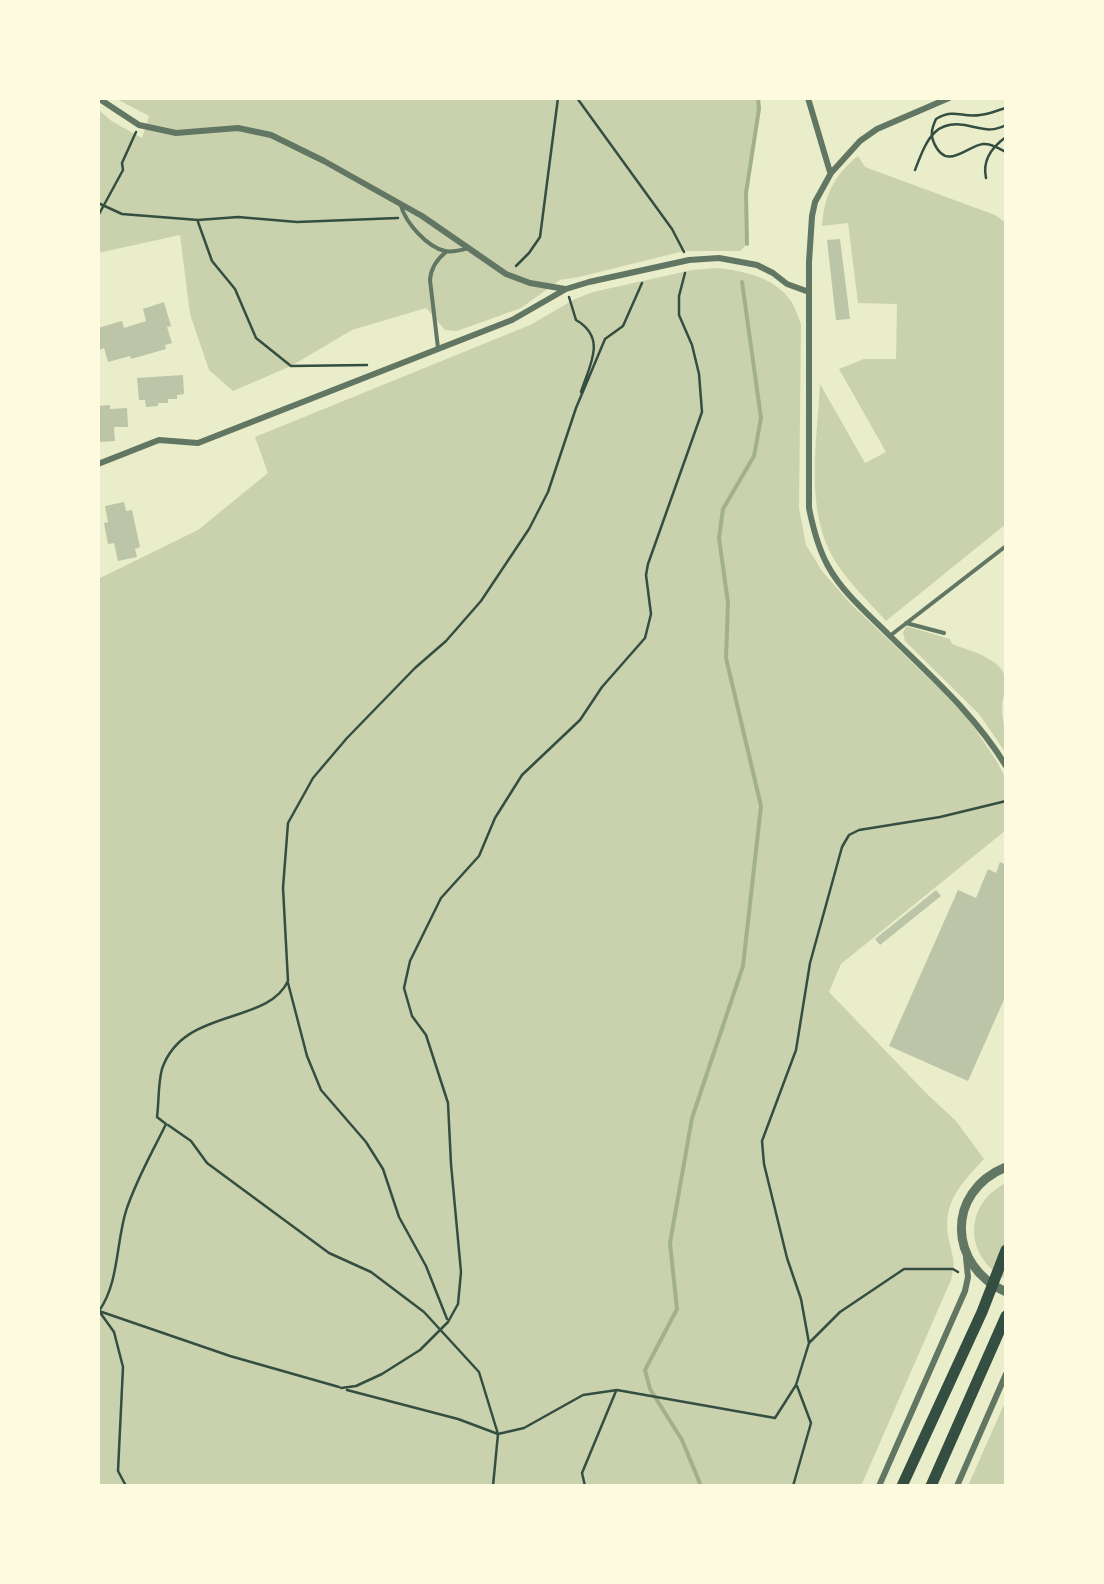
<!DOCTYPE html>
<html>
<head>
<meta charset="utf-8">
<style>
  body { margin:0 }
  #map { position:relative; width:1104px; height:1584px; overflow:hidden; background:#e9edc9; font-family:"Fira Sans Condensed",sans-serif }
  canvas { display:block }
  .frame { position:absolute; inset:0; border:100px solid #fefae0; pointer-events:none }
</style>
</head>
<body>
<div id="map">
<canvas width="1104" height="1584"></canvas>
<div class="frame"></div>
</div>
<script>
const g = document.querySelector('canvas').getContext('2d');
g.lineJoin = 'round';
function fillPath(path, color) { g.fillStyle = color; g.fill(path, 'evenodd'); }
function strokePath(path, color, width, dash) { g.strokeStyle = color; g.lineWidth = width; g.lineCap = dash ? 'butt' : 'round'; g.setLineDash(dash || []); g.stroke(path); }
fillPath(new Path2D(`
  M115,98H758L759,109L746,193L747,244L740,251H684L579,277L560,280L521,308L457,331L445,330L426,308L352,330L291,366L233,391L209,370L190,314L180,235L98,253V109L110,120L142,138L149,116Z
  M858,156L865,167L995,215L1006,223V524L886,621C869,602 849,583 835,561C804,510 817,442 820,384L865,463L886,452L839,369L864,359H896L897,304L858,303L848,223L822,226C824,196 834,175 858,156Z
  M717,268C744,271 774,277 791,301C795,307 798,317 801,324L799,508L806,545L822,571L851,604L943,692L971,723L996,760L1006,779V830L841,964L829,992L927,1094L956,1121L984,1159C961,1184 941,1203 949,1240C953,1259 956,1260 951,1280L861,1486H98V579L198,530L268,473L255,437L530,325L575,299L593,292L692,270Z
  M906,626L950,639L952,644C970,651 1006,659 1006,683C1007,691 1002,698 1002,706C1002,722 1007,736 1006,753L979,714L905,641L903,633Z
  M1006,1183V1279C964,1257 963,1204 1006,1183Z
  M1006,1400V1486H968Z`), '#cad2ad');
strokePath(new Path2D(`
  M747,244L746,193L759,109L758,98
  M701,1486L682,1440L650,1389L645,1370L677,1309L670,1243L692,1118L743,966L761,806L726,658L728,603L719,538L723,509L754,456L761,418L742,282`), '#a3b18a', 4);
fillPath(new Path2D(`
  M840,239L850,319L836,320L827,240Z
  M164,302L171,326L167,327L172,343L165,345L166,349L131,359L130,356L108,362L104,348L99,350L98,328L122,321L124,328L146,321L143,309Z
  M183,375L184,394L177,395V399H168V403H158V406L146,407L145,400H139L137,378Z
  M110,405V409L127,408L128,427H114L115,441L98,442V406Z
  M124,502L126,511L132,510L140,547L135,549L137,557L118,561L114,543L108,544L104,523L108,522L105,506Z
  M1000,862L1006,865V995L968,1081L889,1046L958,890L976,898L988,869L996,873Z
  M936,890L941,896L880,945L875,939Z`), '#bcc5a7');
strokePath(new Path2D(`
  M577,98L672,229L684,252
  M1006,108C998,110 989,114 980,115C961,118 955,108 936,119C932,128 930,134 934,143C947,172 966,146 983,144C992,143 999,149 1006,152
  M915,170C927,139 935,116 974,127C987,130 994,131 1006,125
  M986,178C982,160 992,147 1006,137
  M98,203L122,214L198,220L238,217L297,222L398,218
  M98,216L123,170L122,163L136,132
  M198,222L212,261L235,289L256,338L291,366L367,365
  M516,266L529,253L540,237L558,98
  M569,297L576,320C607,338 590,364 581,392
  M288,983L307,1056L321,1090L366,1142L383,1169L399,1217L426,1266L447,1319
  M168,1125L191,1141L207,1163L329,1253L371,1272L424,1312L479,1372L498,1434L493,1486
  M99,1311L230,1356L339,1387
  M809,1343L801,1299L787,1258L764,1164L762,1141L796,1050L810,963L842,847L849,835L859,830L940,817L1006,801
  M341,1388L356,1386L382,1374L420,1350L448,1322L458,1304L461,1272L451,1164L448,1103L426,1035L412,1016L404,988L410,961L441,898L479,856L495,818L522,775L580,720L602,687L645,638L651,614L646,575L648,564L702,412L699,374L692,345L679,315V296L685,273
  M347,1390L458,1419L498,1434L524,1428L583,1395L617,1390L775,1418L796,1385L809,1343L840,1312L904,1269H953L958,1272
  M126,1486L118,1471L123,1367L114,1332L99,1311C119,1283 116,1243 126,1211C136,1180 152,1153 166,1124L157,1117C159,1102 158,1083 162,1069C183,1007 267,1026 288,981L283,888L288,823L313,778L347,738L415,668L446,641L481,601L529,529L548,492L576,408L605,339L623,326L642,283
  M585,1486L582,1473L616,1391
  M793,1486L811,1423L797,1386`), '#344e41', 2.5);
strokePath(new Path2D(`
  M401,206C406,223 427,247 445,251C452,253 462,250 469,248
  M438,348L430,280C431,268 437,259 446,252
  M906,623L944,633
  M891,635L1006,546`), '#617663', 4);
strokePath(new Path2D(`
  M98,98L139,125L176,133L238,128L271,135L324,161L422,216L506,274L530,283L565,289
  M808,98L830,172
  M949,98L877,129L860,141L831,173L815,202L812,216L809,262V508C813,528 818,548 828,566C842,592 868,614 889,635C931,676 975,715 1006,766
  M98,464L159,440L198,443L512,320L566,289L589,282L689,260L719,258L757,265L773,273L787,284L809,292
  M879,1486L965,1291L968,1277L966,1258
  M957,1486L1006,1374`), '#617663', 6);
strokePath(new Path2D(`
  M1006,1167C945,1192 948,1266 1006,1292`), '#617663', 9);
strokePath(new Path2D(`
  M902,1486L982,1312L1006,1250
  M931,1486L1006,1316`), '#344e41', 11);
</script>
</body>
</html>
